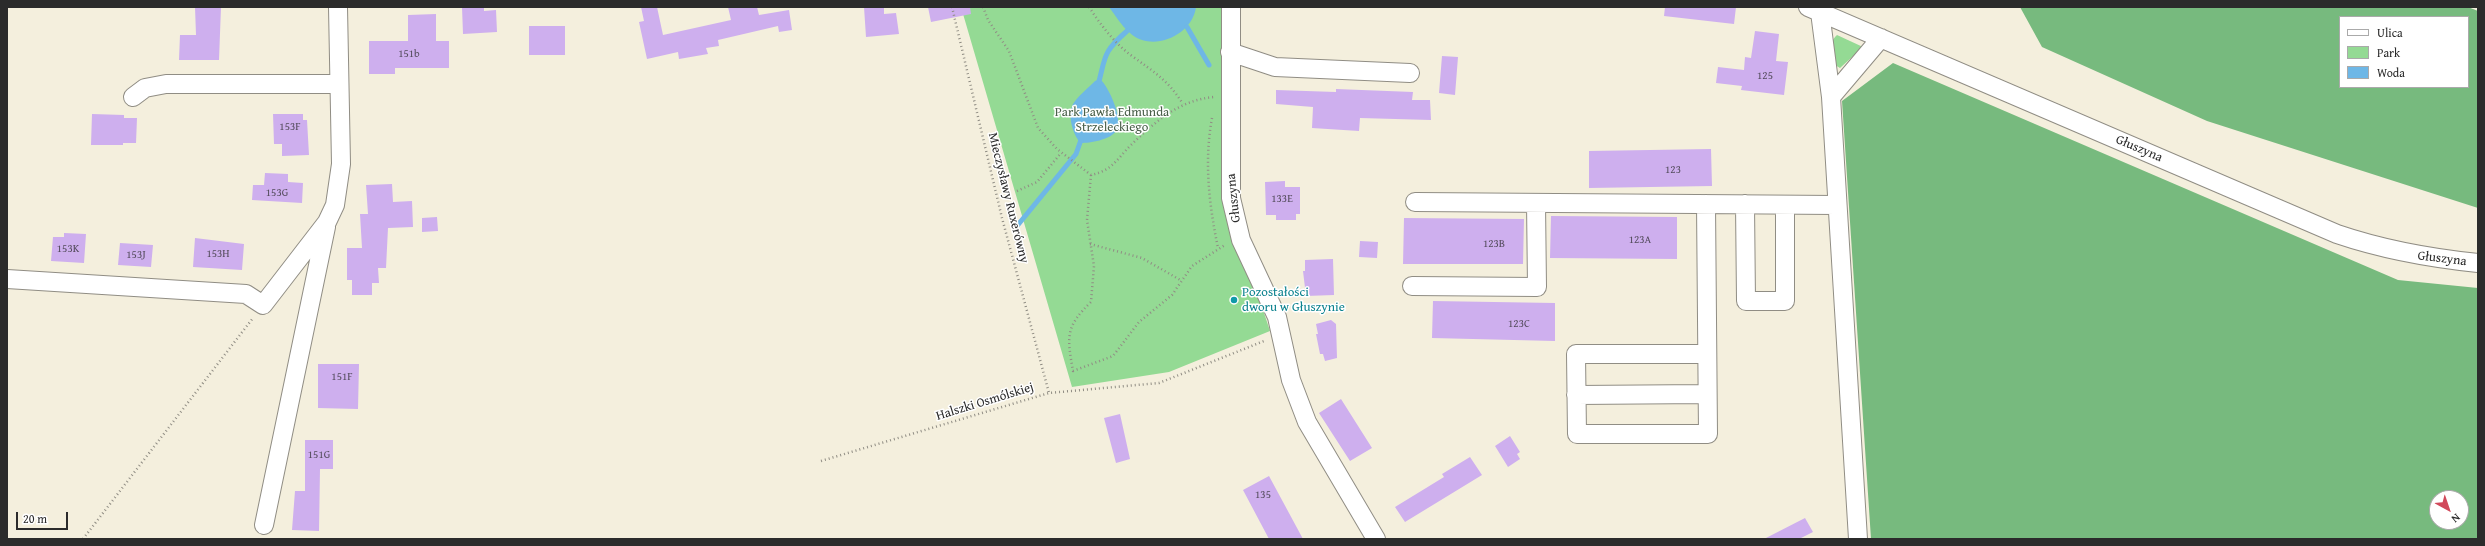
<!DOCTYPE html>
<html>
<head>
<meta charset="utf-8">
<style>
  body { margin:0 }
  #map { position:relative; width:2485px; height:546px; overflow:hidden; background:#f4efdd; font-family:"Gentium Book Plus",serif }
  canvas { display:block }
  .frame { position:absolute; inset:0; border:8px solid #2b2b2b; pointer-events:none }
  .legend { position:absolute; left:2339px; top:16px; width:130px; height:72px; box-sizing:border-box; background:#fff; border:1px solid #aaa; margin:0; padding:5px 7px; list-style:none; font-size:12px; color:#2b2b2b }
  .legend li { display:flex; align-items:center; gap:8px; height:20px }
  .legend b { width:20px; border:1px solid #aaa }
  .north { position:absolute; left:2429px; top:490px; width:40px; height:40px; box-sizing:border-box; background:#fff; border:1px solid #aaa; border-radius:50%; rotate:140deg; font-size:11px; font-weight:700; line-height:16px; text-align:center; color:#2b2b2b }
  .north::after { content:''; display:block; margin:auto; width:14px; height:18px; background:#d1495b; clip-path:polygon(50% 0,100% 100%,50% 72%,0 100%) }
  .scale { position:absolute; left:16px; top:512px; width:52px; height:18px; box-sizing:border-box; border:2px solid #2b2b2b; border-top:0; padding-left:5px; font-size:12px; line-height:14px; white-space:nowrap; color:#2b2b2b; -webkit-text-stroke:3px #fff; paint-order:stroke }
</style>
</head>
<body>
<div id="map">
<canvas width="2485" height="546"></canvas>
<div class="frame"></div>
<ul class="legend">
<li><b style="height:5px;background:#fff"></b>Ulica</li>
<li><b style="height:11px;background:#94da94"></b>Park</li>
<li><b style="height:11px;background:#6eb7e6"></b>Woda</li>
</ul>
<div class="north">N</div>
<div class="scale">20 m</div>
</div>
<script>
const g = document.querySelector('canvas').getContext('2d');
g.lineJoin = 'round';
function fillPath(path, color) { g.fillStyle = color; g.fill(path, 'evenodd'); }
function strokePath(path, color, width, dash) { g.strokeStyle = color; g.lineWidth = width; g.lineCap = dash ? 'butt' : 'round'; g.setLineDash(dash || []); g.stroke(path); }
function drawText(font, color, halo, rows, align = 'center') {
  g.font = font + ' "Gentium Book Plus",serif'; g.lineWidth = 3; g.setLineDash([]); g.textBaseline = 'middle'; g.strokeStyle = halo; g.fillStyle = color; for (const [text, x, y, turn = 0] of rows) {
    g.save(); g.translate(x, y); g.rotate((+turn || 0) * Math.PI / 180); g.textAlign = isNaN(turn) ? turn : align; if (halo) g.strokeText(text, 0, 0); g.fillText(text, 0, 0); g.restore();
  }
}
fillPath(new Path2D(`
  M961,7H1225L1226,198L1270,331L1169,372L1072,387Z
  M1837,35L1863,47L1840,68L1835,65C1833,55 1828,42 1837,35Z`), '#94da94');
fillPath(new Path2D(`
  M2020,7H2468L2478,11V208L2207,121L2042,47ZM2340,17H2468V87H2340Z
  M1893,63L2398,280L2478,288V539H1871L1842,101ZM2437,498H2461V522H2437Z`), '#77ba7e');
fillPath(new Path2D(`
  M1109,7H1196C1193,31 1164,47 1142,40C1127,35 1118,19 1109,7Z
  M1100,79C1109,87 1124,120 1116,131C1110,140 1090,143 1081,143C1073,136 1067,115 1073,104C1078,96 1088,88 1095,81Z`), '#6eb7e6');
strokePath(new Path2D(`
  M1187,27L1209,65
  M1098,85C1106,56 1102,53 1127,31
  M1017,226L1076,154L1082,137`), '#6eb7e6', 5);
fillPath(new Path2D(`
  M195,7H221L219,60H179L180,35H196Z
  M462,7H484V11L496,10L497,32L463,34Z
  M641,7H657L663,35L731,20L728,7H757L759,15L789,10L792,30L779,32L778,26L718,40L719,46L706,48L708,54L679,59L678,52L647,59L639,22L644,21Z
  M864,7H884V14L896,13L899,34L866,37Z
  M928,7H970L971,14L931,22Z
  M1665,7H1736L1734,24L1664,16Z
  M436,14V41H449V68H395V74H369V41H408V15Z
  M529,26H565V55H529Z
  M1755,31L1779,34L1776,61L1788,62L1784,95L1741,90L1742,86L1716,83L1718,67L1744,70L1745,57L1751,58Z
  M1442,56L1458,57L1455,95L1439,93Z
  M1336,89L1413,92L1412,100H1430L1431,120L1360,118L1359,131L1312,128L1313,107L1276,104V90L1336,92Z
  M92,114L124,115V118H137L136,143H123V145H91Z
  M273,114H303V120H307L309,155L282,156V144H274Z
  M1711,149L1712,186L1589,188V151Z
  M265,173L288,174V182L303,183L302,203L252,200L253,185H264Z
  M1285,181V187H1300V214H1296V220H1276V215H1266L1265,182Z
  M392,184L393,202L412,201L413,227L388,228L386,268H378L379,283H372V295H352V280H347V248H362L360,214H368L366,185Z
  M1551,216L1677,217V259L1550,258Z
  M437,217L438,231L422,232V218Z
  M1404,218L1524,219L1523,264H1403Z
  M64,233L86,234L84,263L51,261L53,237H64Z
  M195,238L244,244L242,270L193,267Z
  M1360,241L1378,242L1377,258L1359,257Z
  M120,243L153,245L151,267L118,265Z
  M1333,259L1334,295L1306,296L1303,271H1305V260Z
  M1433,301L1555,303V341L1432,338Z
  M1331,320L1336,324L1337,358L1325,361L1323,354H1320L1316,334H1318L1316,324Z
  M318,364H359L358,409L318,408Z
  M1341,399L1372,448L1350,461L1319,413Z
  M1120,414L1130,459L1116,463L1104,418Z
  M1510,436L1520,452L1517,454L1520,459L1508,467L1495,446Z
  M305,440H333V469H320L319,531L292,530L295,491H305Z
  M1470,457L1482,475L1405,522L1395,507L1444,477L1442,474Z
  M1269,476L1303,539H1269L1243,490Z
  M1805,518L1813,532L1799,539H1764Z`), '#ceafee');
const minor = new Path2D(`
  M1231,7V198L1241,240L1277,317L1291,380L1307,422L1376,539
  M1808,7L2337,234C2384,250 2429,258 2478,263
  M1820,12L1831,97L1858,539
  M1230,52L1275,67L1410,73
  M133,97L145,88L166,84H339
  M1831,97L1881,38
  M1415,202L1837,205
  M1706,204L1708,434H1577L1576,354H1707
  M1745,204L1746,301H1785V205
  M7,279L246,294L263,305L327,222L335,205L341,164L338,7
  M1412,286L1537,287L1536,203
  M1576,395L1707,394
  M264,525L326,227`);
strokePath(minor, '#908d84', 20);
strokePath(new Path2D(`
  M952,7L1002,218L1049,393
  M983,7L988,20L1009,51L1038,128L1057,149L1091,175C1113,170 1116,160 1131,145C1155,122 1179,100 1214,97
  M1089,7C1101,25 1114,43 1132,56C1154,72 1168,80 1183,104
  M1212,118C1204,162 1209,204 1218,248
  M1091,175L1087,220L1094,266L1091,302C1065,327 1067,337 1073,371L1113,356L1139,322L1172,295L1192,266L1225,245
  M1017,191L1037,182L1061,153
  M1090,244L1142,258L1182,281
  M821,461L1049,393L1159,383L1264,341
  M83,539L253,318`), '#908d84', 2.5, [1, 3]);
strokePath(minor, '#fff', 18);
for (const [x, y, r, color] of [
  [1234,300,4,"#0f9aa8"]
]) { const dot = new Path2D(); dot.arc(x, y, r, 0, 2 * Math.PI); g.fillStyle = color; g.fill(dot); strokePath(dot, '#fff', 1.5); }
drawText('11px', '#544c5c', null, [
  ["151b",409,54],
  ["125",1765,76],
  ["153F",290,127],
  ["123",1673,170],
  ["153G",277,193],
  ["133E",1282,199],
  ["123A",1640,240],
  ["123B",1494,244],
  ["153K",68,249],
  ["153H",218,254],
  ["153J",136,255],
  ["123C",1519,324],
  ["151F",342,377],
  ["151G",319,455],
  ["135",1263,495]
]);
drawText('13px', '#4a604a', '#fff', [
  ["Park Pawła Edmunda",1112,113],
  ["Strzeleckiego",1112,128]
]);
drawText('13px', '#2b2b2b', '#fff', [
  ["Głuszyna",2139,149,23],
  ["Mieczysławy Ruxerówny",1008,198,76],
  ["Głuszyna",1234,198,-96],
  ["Głuszyna",2442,259,7],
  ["Halszki Osmólskiej",985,402,-17]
]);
drawText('13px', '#0d838f', '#fff', [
  ["Pozostałości",1242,293],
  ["dworu w Głuszynie",1242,308]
], 'left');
</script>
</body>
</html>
